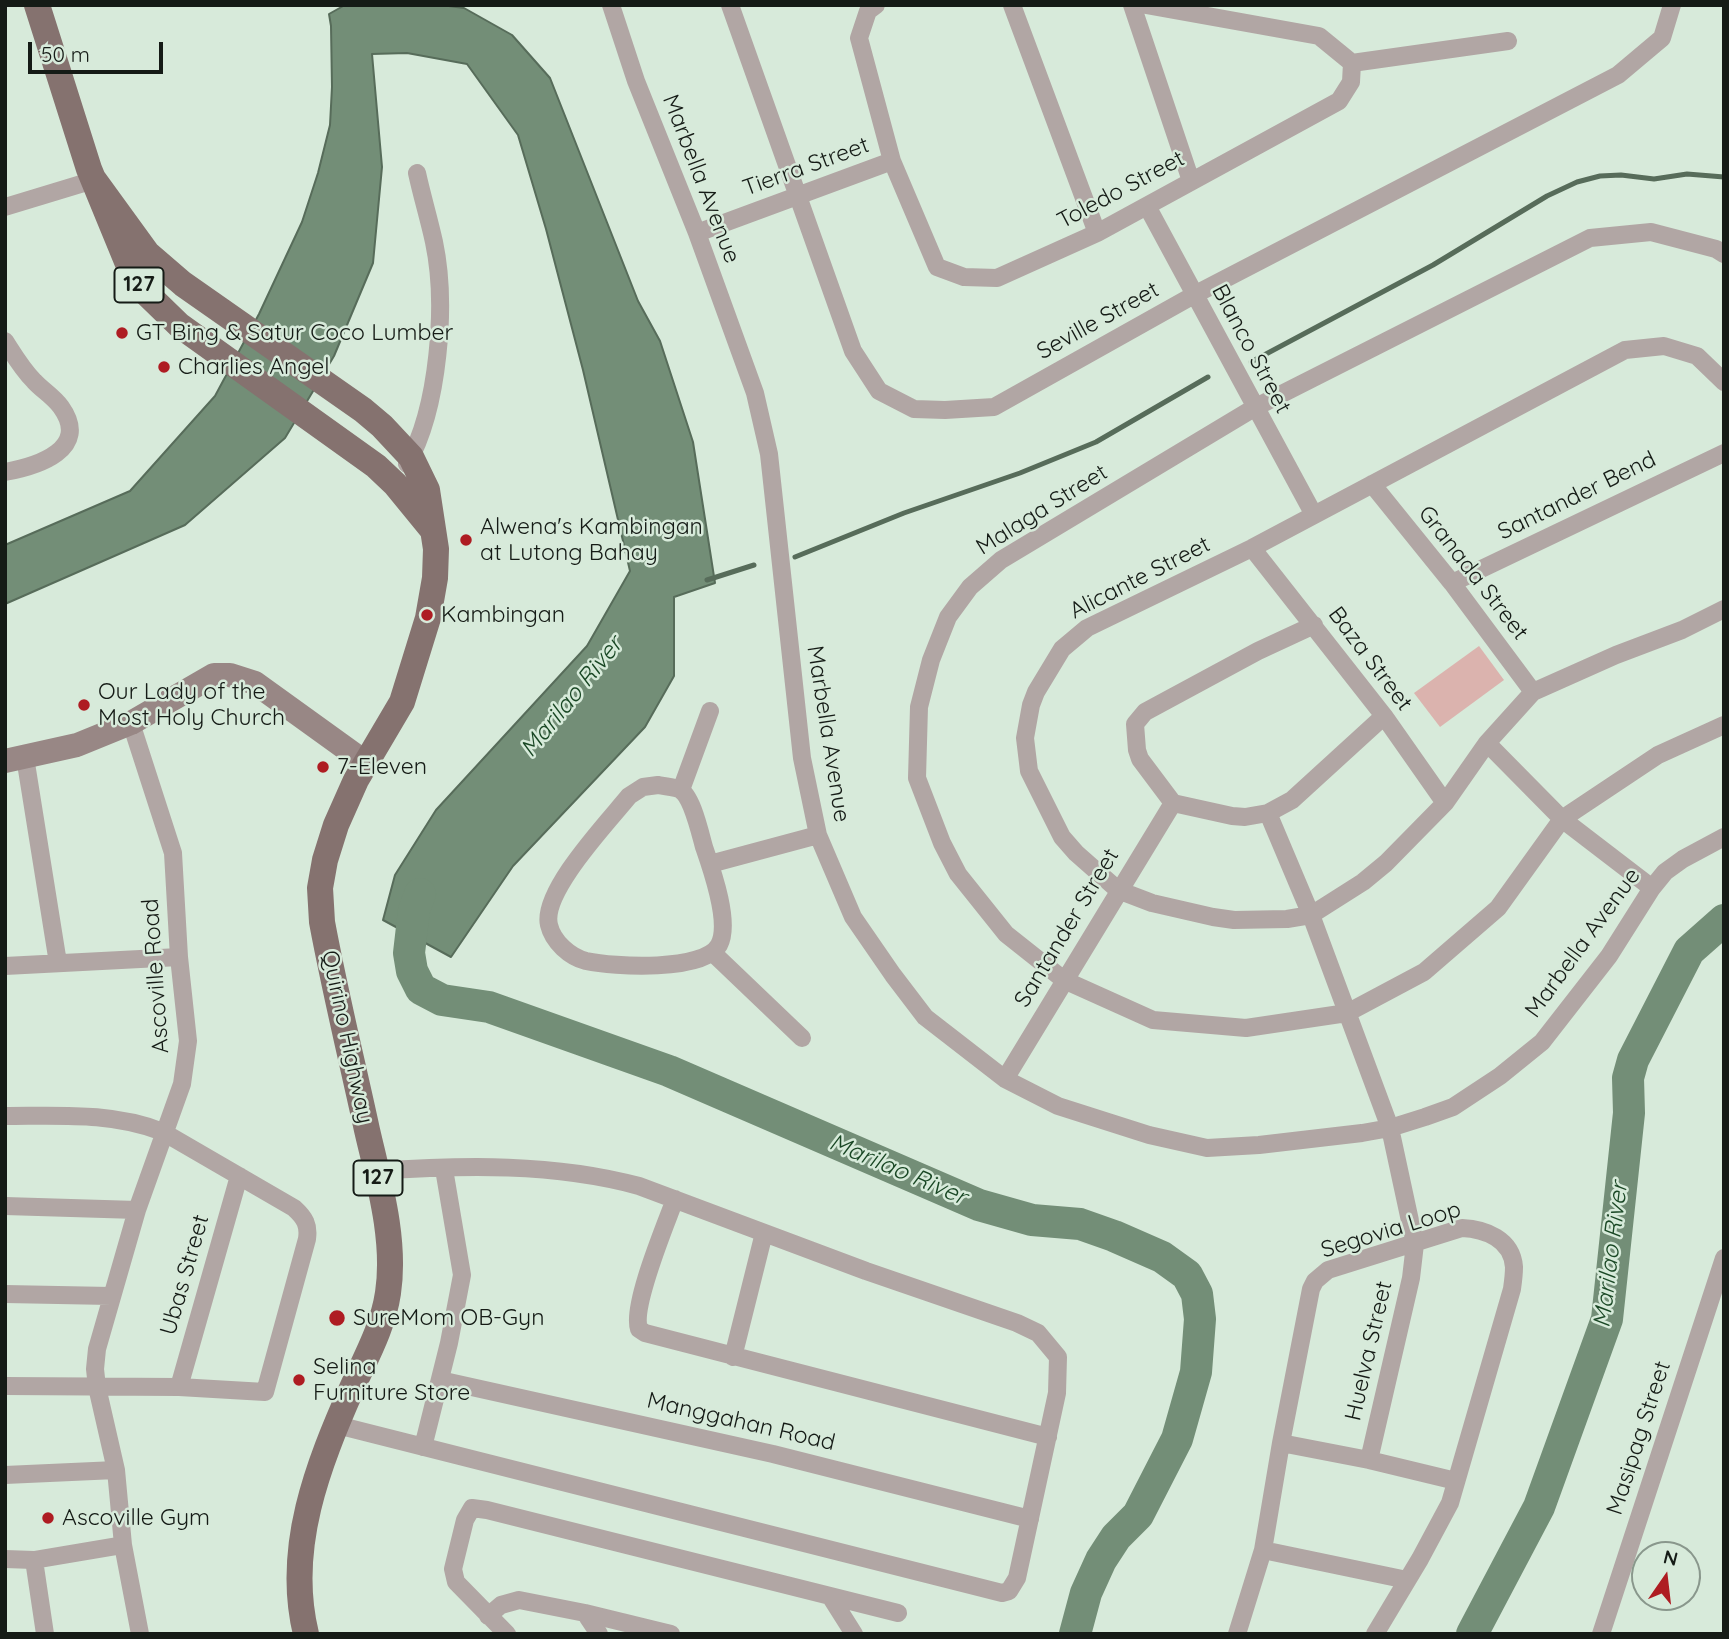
<!DOCTYPE html>
<html>
<head>
<meta charset="utf-8">
<style>
  body { margin:0 }
  #map { position:relative; width:1729px; height:1639px; overflow:hidden; background:#d7eada; font-family:Quicksand,sans-serif }
  canvas { display:block }
  .frame { position:absolute; inset:0; border:7px solid #151b16; pointer-events:none }
  .north { position:absolute; left:1631px; top:1541px; width:70px; height:70px; box-sizing:border-box; background:#d7eada; border:2px solid #89978c; border-radius:50%; rotate:14deg; font-size:19px; font-weight:700; line-height:28px; text-align:center; color:#151b16 }
  .north::after { content:''; display:block; margin:auto; width:24px; height:32px; background:#ae1c22; clip-path:polygon(50% 0,100% 100%,50% 72%,0 100%) }
  .scale { position:absolute; left:28px; top:42px; width:135px; height:32px; box-sizing:border-box; border:4px solid #151b16; border-top:0; padding-left:9px; font-size:21px; line-height:24px; white-space:nowrap; color:#151b16; -webkit-text-stroke:5px #d7eada; paint-order:stroke }
</style>
</head>
<body>
<div id="map">
<canvas width="1729" height="1639"></canvas>
<div class="frame"></div>
<div class="north">N</div>
<div class="scale">50 m</div>
</div>
<script>
const g = document.querySelector('canvas').getContext('2d');
g.lineJoin = 'round';
function fillPath(path, color) { g.fillStyle = color; g.fill(path, 'evenodd'); }
function strokePath(path, color, width, dash) { g.strokeStyle = color; g.lineWidth = width; g.lineCap = dash ? 'butt' : 'round'; g.setLineDash(dash || []); g.stroke(path); }
function drawText(font, color, halo, rows, align = 'center') {
  g.font = font + ' Quicksand,sans-serif'; g.lineWidth = 5; g.setLineDash([]); g.textBaseline = 'middle'; g.strokeStyle = halo; g.fillStyle = color; for (const [text, x, y, turn = 0] of rows) {
    g.save(); g.translate(x, y); g.rotate((+turn || 0) * Math.PI / 180); g.textAlign = isNaN(turn) ? turn : align; if (halo) g.strokeText(text, 0, 0); g.fillText(text, 0, 0); g.restore();
  }
}
fillPath(new Path2D(`
  M1479,646L1504,680L1440,727L1414,693Z`), '#dbb3ae');
const water = new Path2D(`
  M345,5H441L464,8L512,35L550,78L638,301L660,341L693,442L715,583L674,597V676L645,727L513,866L451,957L383,920L395,875L436,810L587,646L630,571L583,370L546,229L518,135L467,64L407,53L372,54L382,167L373,263L334,356L285,438L185,525L5,604V545L130,491L215,396L259,314L302,222L318,173L330,125L332,87L331,26L329,14Z`);
fillPath(water, '#738e77');
strokePath(water, '#576c5a', 2);
strokePath(new Path2D(`
  M1251,362L1433,265L1547,196L1577,182L1600,176L1621,175L1654,179L1687,174L1724,177
  M795,557L904,513L1020,473L1096,442L1208,377
  M707,580L754,565`), '#576c5a', 5);
strokePath(new Path2D(`
  M420,894L414,910L409,953L412,971L421,989L442,1000L489,1007L669,1071L979,1205L1032,1220L1080,1224L1114,1236L1162,1257L1187,1275L1197,1294L1200,1319L1196,1372L1177,1439L1138,1515L1116,1537L1101,1560L1086,1593L1075,1634
  M1472,1634L1539,1507L1607,1319L1629,1113L1628,1078L1633,1060L1689,951L1724,920`), '#738e77', 32);
strokePath(new Path2D(`
  M611,5L636,81L697,233L755,393L769,454L802,758L818,835L853,917L893,975L925,1017L1005,1079L1058,1106L1149,1135L1207,1148L1259,1145L1362,1133L1390,1128L1425,1117L1453,1107L1500,1076L1542,1042L1609,956L1652,888L1665,872L1683,859L1724,837
  M730,5L853,351L879,391L914,409L945,410L994,407L1194,295L1618,75L1662,38L1672,5
  M876,5L868,11L859,38L892,161L937,267L964,277L997,278L1097,233L1339,101L1351,82L1352,63
  M1012,5L1097,233
  M1132,5L1191,181
  M1146,5L1319,36L1352,63
  M1352,63L1508,41
  M1147,206L1314,515
  M5,207L94,180
  M697,233L892,161
  M1724,254L1716,249L1651,232L1590,238L1254,408L1001,560L970,587L948,617L931,660L919,707L917,778L942,843L958,874L1006,934L1064,980L1153,1020L1246,1028L1347,1013L1424,972L1498,908L1562,819L1658,755L1724,725
  M5,341C14,355 22,369 34,381C42,390 53,396 61,407C91,449 38,466 5,472
  M1724,382L1697,356L1664,346L1625,350L1252,548L1087,628L1062,649L1036,692L1031,705L1025,738L1029,771L1062,837L1076,853L1118,890L1152,903L1213,917L1234,920L1287,919L1311,915L1363,882L1386,863L1445,803L1487,743L1533,692L1616,655L1682,630L1724,609
  M407,464C439,408 447,303 434,242C429,219 422,196 417,173
  M1372,484L1452,583L1533,692
  M1252,548L1384,716L1445,803
  M1452,583L1724,453
  M1314,625L1258,651L1145,712L1135,724L1137,750L1140,759L1173,803L1232,816L1245,817L1268,813L1292,800L1384,716
  M131,723L173,853L179,957L188,1041L182,1084L137,1210L97,1349L95,1369L97,1387L116,1470L123,1545L140,1634
  M1487,743L1562,819L1652,888
  M25,757L58,963
  M658,785C665,786 673,787 679,789C692,795 700,833 704,847C712,870 731,923 719,945C704,972 614,967 586,961C570,957 553,942 549,925C541,892 608,822 629,796L643,787Z
  M681,790L710,711
  M1268,813L1311,915L1390,1128L1415,1244L1411,1278L1369,1460
  M710,864L818,835
  M713,953L802,1038
  M5,966L179,957
  M1005,1079L1173,803
  M5,1116C59,1116 113,1112 163,1132L294,1208C305,1218 309,1225 307,1239L265,1392L179,1387L5,1386
  M675,1199C666,1224 631,1306 639,1329L645,1333L1048,1437
  M5,1206L137,1210
  M5,1294L111,1296
  M733,1357L764,1233
  M440,1380L773,1454L1030,1519
  M179,1387L239,1176
  M337,1425L1002,1593L1009,1591L1017,1578L1057,1393L1058,1357L1038,1333L1017,1323L866,1271L639,1186C554,1163 463,1165 376,1171
  M1281,1443L1369,1460L1456,1481
  M423,1447L449,1343L462,1275L444,1169
  M5,1475L116,1470
  M1263,1550L1407,1580
  M5,1559L34,1560L123,1545
  M34,1560L45,1634
  M830,1596L854,1634
  M585,1613L599,1634
  M488,1616L501,1605L519,1600L585,1613L671,1634
  M507,1634L456,1582L453,1569L465,1520L472,1508L487,1510L898,1613
  M1237,1634L1263,1550L1281,1443L1311,1289L1315,1281L1328,1270L1462,1228C1485,1229 1512,1239 1514,1267C1514,1274 1513,1282 1512,1289L1450,1503L1420,1559L1375,1634
  M1601,1634L1724,1258`), '#b1a6a4', 18);
strokePath(new Path2D(`
  M5,761L77,745L131,723L214,675H230L255,683L366,763`), '#988785', 24);
strokePath(new Path2D(`
  M37,5L89,169L133,276L144,291L179,325L376,466L395,484L431,528
  M94,180L147,253L183,284L363,410L382,426L411,457L427,490L436,549L435,578L428,618L402,702L356,780L336,825L325,860L320,888L322,922C335,992 352,1061 367,1130C379,1182 396,1240 388,1293C383,1327 366,1357 352,1388C318,1465 285,1548 306,1634`), '#85726f', 26);
for (const [x, y, r, color] of [
  [122,333,7,"#ae1c22"],
  [164,367,7,"#ae1c22"],
  [466,540,7,"#ae1c22"],
  [427,615,7,"#ae1c22"],
  [84,705,7,"#ae1c22"],
  [323,767,7,"#ae1c22"],
  [337,1318,9,"#ae1c22"],
  [299,1380,7,"#ae1c22"],
  [48,1518,7,"#ae1c22"]
]) { const dot = new Path2D(); dot.arc(x, y, r, 0, 2 * Math.PI); g.fillStyle = color; g.fill(dot); strokePath(dot, '#d7eada', 2.5); }
for (const [x, y, w] of [
  [139,285,49],
  [378,1178,49]
]) { const box = new Path2D(); box.roundRect(x - w / 2, y - 17.5, w, 35, 5); g.fillStyle = '#d7eada'; g.fill(box); strokePath(box, '#151b16', 2); }
drawText('bold 21px', '#151b16', null, [
  ["127",139,285],
  ["127",378,1178]
]);
drawText('23px', '#151b16', '#d7eada', [
  ["Tierra Street",806,167,-20],
  ["Marbella Avenue",701,179,69],
  ["Toledo Street",1121,190,-28],
  ["Seville Street",1098,321,-29],
  ["Blanco Street",1251,349,62],
  ["Santander Bend",1577,496,-26],
  ["Malaga Street",1042,510,-32],
  ["Granada Street",1473,573,52],
  ["Alicante Street",1140,578,-27],
  ["Baza Street",1370,659,53],
  ["Marbella Avenue",828,734,81],
  ["Santander Street",1067,928,-59],
  ["Marbella Avenue",1583,943,-54],
  ["Ascoville Road",156,976,-94],
  ["Quirino Highway",347,1037,78],
  ["Segovia Loop",1391,1230,-17],
  ["Ubas Street",185,1275,-74],
  ["Huelva Street",1369,1351,-77],
  ["Manggahan Road",741,1422,13],
  ["Masipag Street",1639,1438,-72]
]);
drawText('23px', '#151b16', '#d7eada', [
  ["GT Bing & Satur Coco Lumber",136,333],
  ["Charlies Angel",178,367],
  ["Alwena's Kambingan",480,527],
  ["at Lutong Bahay",480,553],
  ["Kambingan",441,615],
  ["Our Lady of the",98,692],
  ["Most Holy Church",98,718],
  ["7-Eleven",337,767],
  ["SureMom OB-Gyn",353,1318],
  ["Selina",313,1367],
  ["Furniture Store",313,1393],
  ["Ascoville Gym",62,1518]
], 'left');
drawText('italic 24px', '#194724', '#d7eada', [
  ["Marilao River",572,697,-51],
  ["Marilao River",898,1170,23],
  ["Marilao River",1611,1255,-83]
]);
</script>
</body>
</html>
